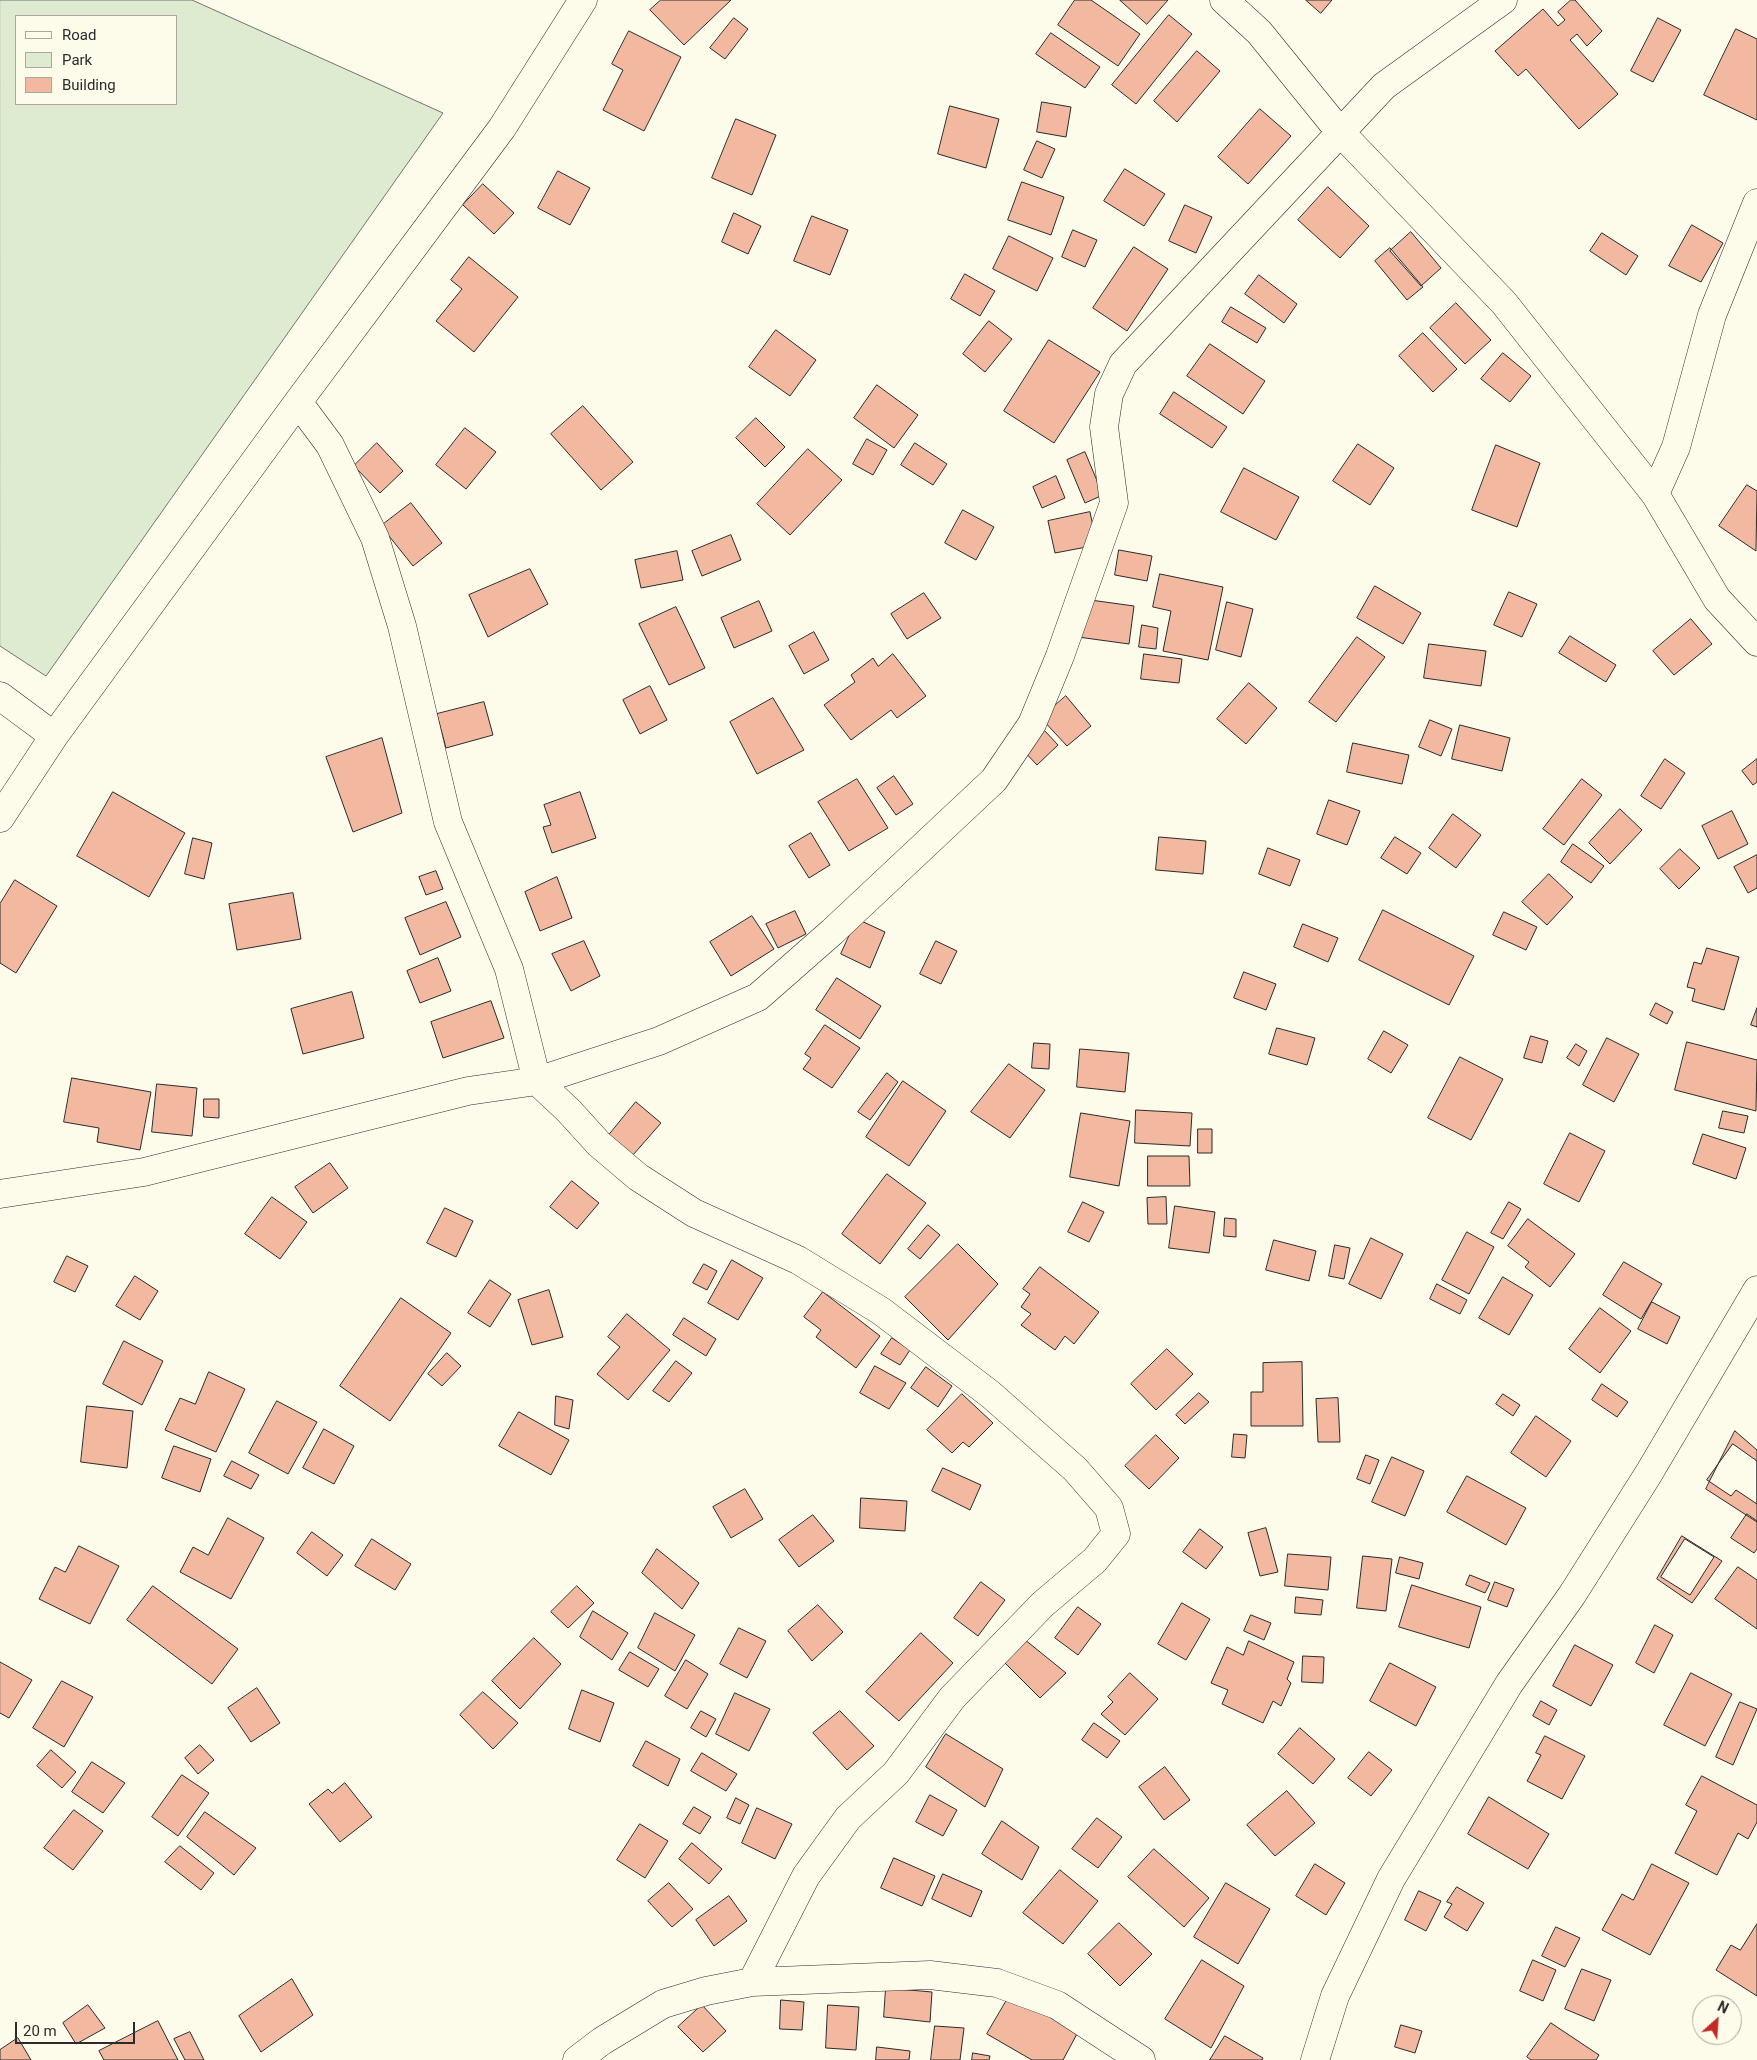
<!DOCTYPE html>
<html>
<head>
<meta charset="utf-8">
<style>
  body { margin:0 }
  #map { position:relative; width:1757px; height:2060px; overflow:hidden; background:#fdfbea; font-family:Roboto,sans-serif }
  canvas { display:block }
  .legend { position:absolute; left:15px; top:15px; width:162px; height:90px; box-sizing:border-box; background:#fdfbea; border:1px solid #a9a89e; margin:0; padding:6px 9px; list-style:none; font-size:15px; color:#2b2b2b }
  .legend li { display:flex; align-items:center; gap:10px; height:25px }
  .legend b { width:25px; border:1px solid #a9a89e }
  .north { position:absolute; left:1692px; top:1995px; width:50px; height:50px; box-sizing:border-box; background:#fdfbea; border:1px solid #a9a89e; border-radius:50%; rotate:26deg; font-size:14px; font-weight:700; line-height:20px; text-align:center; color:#2b2b2b }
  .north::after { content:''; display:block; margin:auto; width:18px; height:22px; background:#c62828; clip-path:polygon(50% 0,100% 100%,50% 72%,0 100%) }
  .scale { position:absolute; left:15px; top:2022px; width:120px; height:22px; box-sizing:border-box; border:2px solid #2b2b2b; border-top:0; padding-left:6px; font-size:15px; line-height:18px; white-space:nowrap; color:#2b2b2b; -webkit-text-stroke:4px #fdfbea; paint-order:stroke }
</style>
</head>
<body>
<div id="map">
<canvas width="1757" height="2060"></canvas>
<ul class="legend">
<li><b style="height:6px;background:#fdfbea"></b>Road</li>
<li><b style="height:14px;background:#deebd1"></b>Park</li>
<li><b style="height:14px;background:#f2b8a0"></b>Building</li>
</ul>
<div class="north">N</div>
<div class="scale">20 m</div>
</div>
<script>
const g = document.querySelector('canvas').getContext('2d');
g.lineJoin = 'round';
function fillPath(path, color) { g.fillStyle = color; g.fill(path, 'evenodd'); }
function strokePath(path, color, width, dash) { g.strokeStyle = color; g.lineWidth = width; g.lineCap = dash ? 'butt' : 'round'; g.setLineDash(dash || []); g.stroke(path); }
const green = new Path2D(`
  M0,0H192L443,113L46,676L0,646ZM16,16H176V104H16Z`);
fillPath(green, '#deebd1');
strokePath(green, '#74746e', 1);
const building = new Path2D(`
  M661,0H731L684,45L650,10Z
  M1075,0H1091L1140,34L1118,66L1058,25Z
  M1120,0H1168L1147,24Z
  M1306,0H1332L1321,13Z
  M1571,0H1575L1602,31L1587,46L1577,34L1570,40L1618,94L1579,129L1526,69L1518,76L1495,51L1543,9L1558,26L1565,20L1558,12Z
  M1169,15L1192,34L1136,104L1112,85Z
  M734,18L748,29L725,59L710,48Z
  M1658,18L1681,30L1653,82L1631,71Z
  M1736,29L1757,39V120L1704,95Z
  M629,31L681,57L644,131L603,110L623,70L612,64Z
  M1051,33L1100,67L1085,88L1036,54Z
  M1197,51L1220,71L1177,122L1154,101Z
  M1042,102L1071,107L1066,137L1037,132Z
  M950,106L999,119L986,168L938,154Z
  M1260,109L1291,136L1248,184L1218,157Z
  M736,119L776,135L752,195L712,178Z
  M1037,141L1055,149L1042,178L1024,170Z
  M1125,169L1165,194L1144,226L1104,201Z
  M558,171L590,188L570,225L538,208Z
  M1022,182L1064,197L1051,235L1008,220Z
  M483,184L514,213L494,234L463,205Z
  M1328,187L1369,226L1340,258L1298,220Z
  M1185,205L1212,217L1196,253L1169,241Z
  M734,213L761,226L748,254L722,242Z
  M812,216L848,230L830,275L794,261Z
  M1692,225L1723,243L1701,282L1669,266Z
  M1073,230L1097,240L1085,267L1062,257Z
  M1411,232L1441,268L1421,286L1390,251Z
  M1602,233L1638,256L1626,275L1590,251Z
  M1009,236L1053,258L1037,291L993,269Z
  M1134,247L1168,269L1127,331L1093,308Z
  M1390,248L1423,287L1407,300L1375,261Z
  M469,257L518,297L474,352L436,321L462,289L451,280Z
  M965,274L995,291L980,316L951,299Z
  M1259,275L1297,304L1284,323L1245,294Z
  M1456,303L1491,340L1465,364L1430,328Z
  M1231,307L1266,328L1257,343L1222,322Z
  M989,321L1012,339L985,372L963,354Z
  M776,330L816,360L790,396L749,367Z
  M1423,333L1457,369L1433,392L1399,356Z
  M1049,340L1100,372L1054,443L1004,411Z
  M1210,344L1265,381L1243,414L1187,376Z
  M1503,353L1531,376L1510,402L1481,379Z
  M877,385L918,415L894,448L854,418Z
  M1174,392L1227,427L1212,448L1160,414Z
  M583,406L633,462L601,490L551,434Z
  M756,418L785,447L765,467L736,438Z
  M465,428L496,452L466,489L436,465Z
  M867,439L887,450L873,475L853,464Z
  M377,443L403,471L380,493L354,466Z
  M915,443L947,464L933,485L901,465Z
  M1358,444L1394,468L1370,505L1333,481Z
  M1496,445L1540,463L1517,527L1472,510Z
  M808,449L842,480L790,535L757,504Z
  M1085,452L1103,495L1085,503L1067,460Z
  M1244,468L1299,497L1276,540L1221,512Z
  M1056,476L1065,498L1042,508L1033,487Z
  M1747,485L1757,491L1756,551L1719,526Z
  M411,503L442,543L413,566L381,526Z
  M963,510L994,527L976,560L945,543Z
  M1090,512L1097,545L1055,553L1048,521Z
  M731,535L741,560L702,576L692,551Z
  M1119,550L1152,556L1147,581L1115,575Z
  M677,551L683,580L641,588L635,560Z
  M530,569L548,604L488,637L469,595Z
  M1160,574L1223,587L1208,660L1163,651L1171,611L1153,607Z
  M1375,586L1421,613L1403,644L1357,618Z
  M1509,592L1537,604L1522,637L1494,625Z
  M924,593L941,618L907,639L891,614Z
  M1083,599L1134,606L1129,644L1078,637Z
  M759,601L772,631L734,648L721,618Z
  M1227,602L1253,609L1241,657L1216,650Z
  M676,607L705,668L669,685L639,624Z
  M1691,619L1712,644L1674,675L1653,651Z
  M1142,625L1158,628L1156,649L1139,647Z
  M814,632L829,660L804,674L789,646Z
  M1570,636L1616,665L1606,682L1559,653Z
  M1357,637L1385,657L1336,722L1309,702Z
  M1429,644L1486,651L1481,686L1424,678Z
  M893,654L926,696L897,718L891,710L851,740L824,705L855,682L851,675L873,658L878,666Z
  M1144,654L1182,659L1179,683L1141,679Z
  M1249,683L1277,708L1246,744L1217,719Z
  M650,686L667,720L640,734L623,700Z
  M1066,696L1091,726L1067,746L1041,718Z
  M773,698L804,750L757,774L730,722Z
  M484,702L493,735L446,748L437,714Z
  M1430,720L1452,729L1441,756L1419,747Z
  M1460,725L1510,738L1502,771L1452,759Z
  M1044,730L1058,745L1037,765L1023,750Z
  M382,738L402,813L353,832L326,757Z
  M1353,743L1409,755L1402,784L1347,772Z
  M1665,759L1685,773L1661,809L1641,796Z
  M1757,759V782L1753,785L1742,771Z
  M894,776L913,804L896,815L877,788Z
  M857,779L888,828L849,851L818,802Z
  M1582,779L1602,795L1564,845L1543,829Z
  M113,792L185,833L149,897L77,856Z
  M580,792L596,838L552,853L543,827L551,825L544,805Z
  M1329,800L1360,811L1347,845L1317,834Z
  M1620,809L1642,830L1610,864L1589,843Z
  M1732,811L1748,844L1718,859L1702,826Z
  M1453,814L1481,835L1456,868L1429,848Z
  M811,833L830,865L809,878L789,846Z
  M1159,837L1206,841L1203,874L1156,870Z
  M1395,837L1421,853L1407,874L1381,858Z
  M193,838L212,843L204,879L185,874Z
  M1573,844L1604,866L1591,883L1561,862Z
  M1268,848L1300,860L1290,886L1259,874Z
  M1680,849L1700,868L1679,889L1660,869Z
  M1757,855V888L1748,893L1734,867Z
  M436,871L443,889L426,895L419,877Z
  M1549,874L1573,897L1547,925L1522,902Z
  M557,877L572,918L540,931L525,892Z
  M15,880L57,906L16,973L0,963V904Z
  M293,893L301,939L237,950L229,904Z
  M446,902L461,937L420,955L405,918Z
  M1383,910L1474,956L1449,1005L1359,960Z
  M795,911L806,934L778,948L766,924Z
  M1504,912L1537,927L1526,950L1493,935Z
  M752,916L774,949L731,976L710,942Z
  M857,919L885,932L870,968L841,954Z
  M1303,924L1338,938L1328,962L1294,947Z
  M584,941L600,976L571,991L552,954Z
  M936,941L957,951L941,984L920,974Z
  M1707,948L1739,957L1724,1010L1692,1001L1695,989L1687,987L1694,962L1701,964Z
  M438,958L451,991L420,1003L407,971Z
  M1244,972L1276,984L1266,1010L1234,998Z
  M837,978L881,1006L860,1039L816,1010Z
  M352,992L364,1038L303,1054L291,1009Z
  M491,1001L504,1038L443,1058L431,1022Z
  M1656,1003L1673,1012L1667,1024L1650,1015Z
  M1757,1008V1027L1751,1025Z
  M825,1025L860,1048L832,1088L803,1069L811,1058L805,1054Z
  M1277,1028L1315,1038L1307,1065L1269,1054Z
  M1384,1031L1408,1045L1391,1073L1368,1059Z
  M1531,1036L1548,1041L1542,1063L1524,1058Z
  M1607,1038L1639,1054L1614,1102L1583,1085Z
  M1687,1042L1757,1060L1756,1111L1675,1090Z
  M1034,1043L1050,1044L1049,1069L1032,1068Z
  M1576,1044L1587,1051L1579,1066L1567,1058Z
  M1080,1049L1129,1053L1125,1092L1077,1087Z
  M1460,1057L1503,1079L1471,1140L1428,1118Z
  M1009,1064L1045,1090L1010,1138L971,1112Z
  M887,1073L898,1082L870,1120L858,1112Z
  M72,1078L151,1092L140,1150L97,1142L99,1128L64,1122Z
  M903,1081L946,1111L909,1166L866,1137Z
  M157,1084L197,1088L192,1136L152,1132Z
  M204,1099H219V1118L204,1117Z
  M636,1102L661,1123L633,1155L609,1135Z
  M1136,1110L1192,1113L1190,1146L1135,1143Z
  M1723,1111L1748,1116L1744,1133L1719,1128Z
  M1081,1113L1130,1121L1119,1186L1070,1177Z
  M1198,1129H1212V1153H1198Z
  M1570,1133L1605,1151L1579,1202L1544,1184Z
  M1703,1134L1746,1148L1736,1179L1693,1164Z
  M1148,1156H1189L1190,1186H1148Z
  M330,1163L348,1188L313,1213L295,1187Z
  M887,1174L926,1203L880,1264L842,1234Z
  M572,1181L599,1203L577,1229L550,1207Z
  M272,1197L307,1222L280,1259L245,1234Z
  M1166,1197L1167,1224H1148L1147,1198Z
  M1083,1202L1104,1212L1089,1242L1068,1232Z
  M1509,1202L1521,1209L1503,1239L1491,1233Z
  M1175,1206L1215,1212L1209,1253L1169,1248Z
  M445,1208L473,1221L456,1257L427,1243Z
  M1225,1218L1236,1219V1237L1224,1236Z
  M1528,1219L1575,1254L1550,1287L1525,1267L1529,1262L1508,1246Z
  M928,1225L940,1235L920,1259L908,1249Z
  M1467,1232L1494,1247L1469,1294L1442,1280Z
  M1371,1238L1403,1254L1381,1299L1349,1284Z
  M1274,1240L1316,1251L1309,1281L1266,1270Z
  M958,1244L998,1284L948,1340L905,1297Z
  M1335,1245L1350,1248L1344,1279L1329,1276Z
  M67,1256L88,1266L75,1292L54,1282Z
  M732,1260L763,1278L738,1320L708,1303Z
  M1624,1262L1662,1284L1641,1319L1603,1295Z
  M704,1264L717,1271L707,1290L693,1283Z
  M1040,1267L1099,1312L1074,1344L1065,1336L1055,1350L1021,1325L1031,1314L1021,1307L1030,1294L1023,1289Z
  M135,1276L158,1291L140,1320L116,1306Z
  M1503,1277L1533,1295L1509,1335L1479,1318Z
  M490,1280L511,1294L490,1327L468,1313Z
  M1437,1284L1467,1300L1460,1314L1430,1299Z
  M549,1290L563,1337L532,1345L518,1300Z
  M823,1292L880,1336L856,1368L816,1337L821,1330L804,1317Z
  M401,1298L451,1333L390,1421L340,1386Z
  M1652,1302L1680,1317L1667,1344L1638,1329Z
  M1600,1308L1631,1331L1600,1373L1569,1349Z
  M627,1314L670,1350L628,1400L597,1374L620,1347L608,1337Z
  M684,1318L716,1339L706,1356L673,1335Z
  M892,1338L910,1350L900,1365L881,1354Z
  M124,1341L163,1361L142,1405L103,1384Z
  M1167,1349L1193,1374L1156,1410L1131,1384Z
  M447,1353L461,1366L442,1386L428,1374Z
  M676,1361L692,1373L669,1402L653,1391Z
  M1302,1362L1303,1426H1251V1392H1263V1363Z
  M875,1366L906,1383L889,1409L860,1393Z
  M926,1367L952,1386L938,1407L911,1388Z
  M209,1372L245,1389L216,1452L165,1430L180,1398L195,1404Z
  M1602,1384L1628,1402L1617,1417L1592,1400Z
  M1199,1393L1209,1402L1185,1424L1176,1415Z
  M962,1394L993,1423L969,1447L963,1442L952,1453L927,1430Z
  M1503,1394L1520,1405L1513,1416L1496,1404Z
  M556,1396L573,1400L569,1429L555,1425Z
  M1338,1398L1340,1442H1318L1316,1399Z
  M277,1401L317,1422L288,1474L249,1453Z
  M87,1406L133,1411L127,1468L81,1462Z
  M519,1412L569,1440L551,1475L499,1446Z
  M1536,1416L1571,1441L1546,1477L1511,1453Z
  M324,1429L354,1446L334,1484L303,1468Z
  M1735,1431L1757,1450V1522L1706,1489Z
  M1234,1434L1247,1435L1245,1458L1232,1457Z
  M1156,1435L1179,1458L1149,1489L1125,1466Z
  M1733,1444L1757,1461V1504L1736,1490L1731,1496L1707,1480Z
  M174,1446L211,1459L200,1492L162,1478Z
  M1366,1455L1379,1460L1370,1484L1357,1479Z
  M1392,1457L1424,1471L1405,1516L1372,1502Z
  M232,1461L259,1475L251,1489L224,1476Z
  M943,1468L981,1485L970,1510L932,1491Z
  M1467,1476L1526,1508L1506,1545L1447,1512Z
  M745,1489L763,1519L731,1538L713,1507Z
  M861,1498L907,1501L905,1531L860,1528Z
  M1747,1514L1757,1521V1549L1754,1553L1731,1538Z
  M813,1515L834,1541L799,1567L779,1540Z
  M228,1518L264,1538L231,1599L180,1572L193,1547L208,1555Z
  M1266,1528L1278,1572L1260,1576L1248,1533Z
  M1200,1529L1223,1547L1206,1569L1183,1552Z
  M312,1532L343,1555L327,1576L297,1553Z
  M1682,1536L1722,1561L1692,1603L1657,1579Z
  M372,1539L411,1564L395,1590L355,1566Z
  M1685,1539L1714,1557L1690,1595L1661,1577Z
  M79,1546L119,1566L90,1624L39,1599L55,1567L65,1572Z
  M657,1549L699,1583L682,1609L642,1573Z
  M1288,1554L1331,1557L1328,1590L1285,1586Z
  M1363,1556L1392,1559L1386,1611L1357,1608Z
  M1400,1557L1423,1563L1419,1579L1396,1573Z
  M1738,1567L1757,1580V1629L1715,1599Z
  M1470,1575L1490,1583L1485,1593L1466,1585Z
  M981,1582L1005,1600L978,1636L954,1618Z
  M1495,1582L1514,1589L1507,1607L1488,1600Z
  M1412,1585L1481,1607L1469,1648L1399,1627Z
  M153,1586L238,1649L212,1684L127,1620Z
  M577,1586L594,1603L568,1628L551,1612Z
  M1296,1597L1323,1600L1321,1615L1295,1613Z
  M1182,1603L1210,1619L1186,1660L1158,1644Z
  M818,1605L843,1632L812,1661L788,1631Z
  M1078,1607L1101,1624L1078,1655L1055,1638Z
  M593,1611L628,1633L612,1660L580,1637Z
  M655,1613L695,1635L675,1671L638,1648Z
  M1251,1615L1271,1623L1264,1640L1244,1631Z
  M1655,1625L1673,1635L1654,1673L1636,1663Z
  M739,1628L766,1641L747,1678L720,1664Z
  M921,1633L953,1663L899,1721L866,1692Z
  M534,1638L561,1664L520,1709L492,1681Z
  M1024,1639L1066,1673L1040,1698L1005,1663Z
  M1249,1641L1294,1662L1287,1679L1291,1683L1281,1706L1273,1701L1263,1723L1222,1704L1228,1690L1211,1683L1227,1647L1243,1655Z
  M1575,1645L1613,1665L1591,1706L1553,1686Z
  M630,1652L659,1669L648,1687L619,1670Z
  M1303,1656L1324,1657L1323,1683L1302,1682Z
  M686,1660L708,1674L687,1709L665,1696Z
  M0,1662L32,1680L9,1718L0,1713Z
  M1390,1663L1436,1687L1416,1726L1370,1701Z
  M1130,1673L1158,1699L1125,1735L1101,1714L1113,1702L1108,1697Z
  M1691,1673L1732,1694L1705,1746L1664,1725Z
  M62,1681L93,1697L64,1747L33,1728Z
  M257,1688L280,1723L251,1742L228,1708Z
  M582,1690L614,1703L600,1742L569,1729Z
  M483,1692L518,1723L493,1749L460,1715Z
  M735,1693L770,1709L749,1751L716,1734Z
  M1541,1701L1557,1710L1549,1725L1533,1716Z
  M1740,1702L1757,1709L1733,1765L1716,1757Z
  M701,1711L716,1719L706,1737L691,1728Z
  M840,1711L874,1746L847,1770L813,1733Z
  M1094,1723L1120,1741L1107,1758L1082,1740Z
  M1300,1728L1335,1759L1313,1784L1278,1754Z
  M946,1734L1003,1769L985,1807L926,1767Z
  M1545,1736L1585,1756L1562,1799L1527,1781L1541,1755L1536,1753Z
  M646,1741L680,1759L668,1786L633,1766Z
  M200,1745L214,1760L198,1774L185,1758Z
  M51,1750L76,1772L62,1788L37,1766Z
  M1369,1752L1392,1770L1371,1796L1348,1778Z
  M702,1753L737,1774L726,1791L691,1771Z
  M92,1762L125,1783L103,1813L72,1792Z
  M1165,1767L1190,1800L1164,1820L1139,1787Z
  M182,1775L209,1793L178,1836L152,1817Z
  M1702,1776L1757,1805V1822L1748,1839L1738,1833L1717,1875L1675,1853L1697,1811L1686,1805Z
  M345,1783L372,1817L340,1842L309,1804L328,1789L332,1793Z
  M1287,1791L1315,1823L1275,1856L1247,1825Z
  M930,1795L957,1810L943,1836L916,1822Z
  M1489,1797L1549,1834L1528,1869L1468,1834Z
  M736,1798L749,1805L740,1824L727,1818Z
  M694,1807L711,1817L700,1834L683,1824Z
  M757,1808L792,1824L775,1859L742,1843Z
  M74,1810L103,1831L73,1870L44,1848Z
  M205,1812L256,1848L234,1875L187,1837Z
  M1097,1818L1122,1837L1098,1868L1072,1849Z
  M1002,1821L1039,1847L1022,1880L982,1854Z
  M640,1824L668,1841L645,1878L617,1860Z
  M692,1843L722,1869L709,1884L679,1859Z
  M180,1846L214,1873L201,1890L165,1862Z
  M1154,1849L1209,1898L1184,1927L1128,1877Z
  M894,1858L935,1876L922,1906L881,1888Z
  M1315,1864L1345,1883L1326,1915L1296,1896Z
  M1652,1864L1689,1883L1650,1955L1602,1930L1622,1894L1633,1900Z
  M1060,1870L1098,1901L1063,1944L1023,1913Z
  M943,1874L982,1891L971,1917L932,1899Z
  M669,1883L693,1909L672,1927L648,1901Z
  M1226,1883L1270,1909L1238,1964L1194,1937Z
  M1457,1887L1484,1903L1467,1931L1444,1917L1452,1904L1447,1902Z
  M1419,1891L1441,1901L1426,1931L1405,1920Z
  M729,1896L747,1921L714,1946L696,1920Z
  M1119,1923L1152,1954L1120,1986L1088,1954Z
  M1757,1924V1996L1716,1970L1731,1945L1740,1950Z
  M1556,1927L1580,1938L1565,1967L1542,1956Z
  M1202,1960L1244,1986L1211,2048L1165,2019Z
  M1533,1960L1556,1970L1543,2001L1520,1991Z
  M1582,1969L1611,1980L1594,2021L1565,2009Z
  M292,1979L313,2015L261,2052L239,2016Z
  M886,1988L932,1992L930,2022L884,2017Z
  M1011,1993L1078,2032L1063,2060H1032L987,2034Z
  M781,2000L804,2002L802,2030L780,2029Z
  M88,2005L105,2028L76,2044L63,2023Z
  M702,2005L726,2031L703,2052L678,2027Z
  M828,2005L859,2007L856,2050L826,2048Z
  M158,2021L178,2060H104L99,2051Z
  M1551,2023L1599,2055L1596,2060H1531L1527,2057Z
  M1401,2025L1422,2031L1415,2053L1395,2047Z
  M935,2026L964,2028L960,2060H931Z
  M190,2032L204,2060H185L174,2039Z
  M1225,2036L1263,2058L1262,2060H1210Z
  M18,2038L31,2060H0V2050Z
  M877,2047L910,2051L909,2060H876Z
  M973,2053L990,2056L989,2060H972Z`);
fillPath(building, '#f2b8a0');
strokePath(building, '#2b2b2b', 1);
const minor = new Path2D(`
  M1224,0L1259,32L1340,132L1504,303L1655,494L1717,599L1757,642
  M298,402L330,445L375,538L402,626L448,822L509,969L537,1081L569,1111L599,1144L638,1177L694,1213L798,1260L881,1311L990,1394L1075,1469L1109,1508L1116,1534L1095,1560L1043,1604L952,1698L896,1773L848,1818L806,1876L752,1982
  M1655,494L1676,447L1712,315L1757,203
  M0,696L54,736
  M0,818L54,736L298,402L502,128L583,0
  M0,1194L144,1172L468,1091L537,1081L659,1041L758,997L832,932L994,780L1032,724L1060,656L1114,503L1104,427L1109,394L1123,364L1384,86L1503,0
  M577,2060L602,2041L663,2004L706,1991L752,1982L930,1975L997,1983L1057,2005L1141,2060
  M1315,2060L1335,1996L1391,1879L1509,1684L1572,1595L1649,1473L1757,1290`);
strokePath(minor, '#2b2b2b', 29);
strokePath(minor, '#fdfbea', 28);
</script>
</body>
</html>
